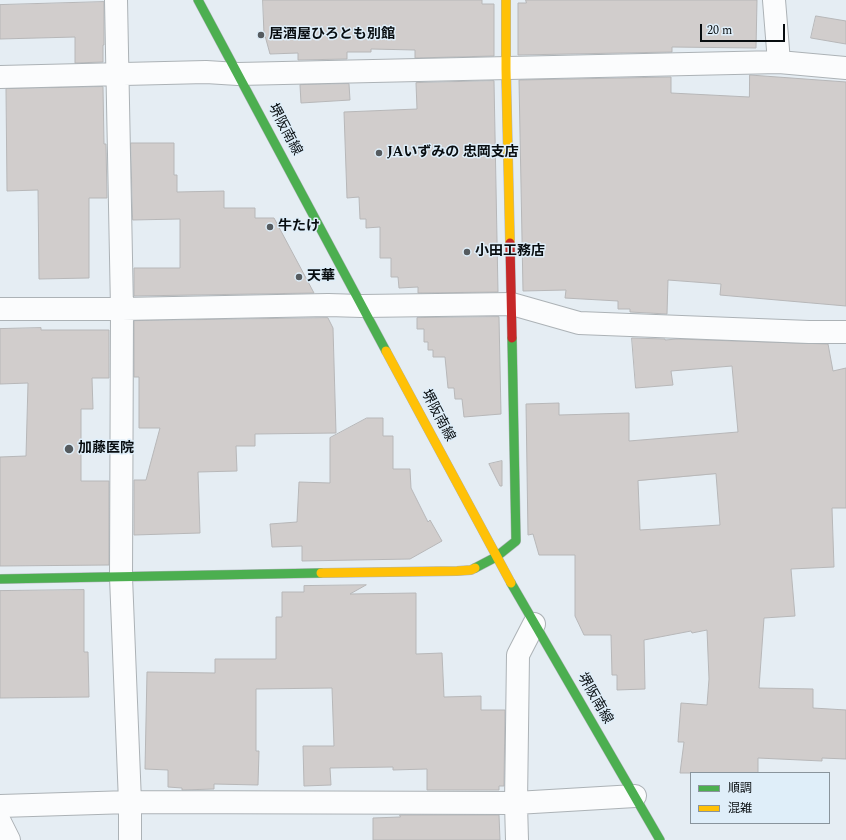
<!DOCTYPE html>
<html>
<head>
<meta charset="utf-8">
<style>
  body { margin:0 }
  #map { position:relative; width:846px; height:840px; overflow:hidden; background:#e5edf3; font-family:Spectral,"Noto Sans JP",serif }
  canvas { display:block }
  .legend { position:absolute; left:690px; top:772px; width:140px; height:52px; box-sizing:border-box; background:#dfeef9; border:1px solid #89949c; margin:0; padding:5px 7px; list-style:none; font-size:12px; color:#080d10 }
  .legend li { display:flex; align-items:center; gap:8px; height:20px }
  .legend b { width:20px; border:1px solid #89949c }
  .scale { position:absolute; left:700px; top:24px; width:85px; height:18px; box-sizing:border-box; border:2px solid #080d10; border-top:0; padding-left:5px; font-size:12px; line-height:14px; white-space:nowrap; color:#080d10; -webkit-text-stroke:3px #dfeef9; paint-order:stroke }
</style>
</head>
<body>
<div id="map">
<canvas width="846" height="840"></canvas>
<ul class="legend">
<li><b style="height:5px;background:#4caf50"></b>順調</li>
<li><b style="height:5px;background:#ffc107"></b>混雑</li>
</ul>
<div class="scale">20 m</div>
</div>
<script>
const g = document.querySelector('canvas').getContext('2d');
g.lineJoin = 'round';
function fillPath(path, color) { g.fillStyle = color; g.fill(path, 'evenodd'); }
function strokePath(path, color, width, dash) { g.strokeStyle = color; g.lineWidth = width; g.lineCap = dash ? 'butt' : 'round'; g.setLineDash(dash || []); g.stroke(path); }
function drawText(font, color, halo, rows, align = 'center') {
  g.font = font + ' Spectral,"Noto Sans JP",serif'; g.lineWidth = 3; g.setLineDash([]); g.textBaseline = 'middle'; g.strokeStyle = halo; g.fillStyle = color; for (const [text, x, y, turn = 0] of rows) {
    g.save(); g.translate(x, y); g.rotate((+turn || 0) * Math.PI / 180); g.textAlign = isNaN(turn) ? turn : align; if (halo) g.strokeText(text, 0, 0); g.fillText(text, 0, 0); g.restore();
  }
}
const building = new Path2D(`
  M263,0H482V4H494V56L415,58V50L371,49V52H347V59L298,60V53L270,54L264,32Z
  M526,0H757L756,48L672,47V52L518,55V3H526Z
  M104,2V45H103V62L75,63V37L0,39V5Z
  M816,16L846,21V44L811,38Z
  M750,75L846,82V306L720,295L721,284L668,280L667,314L630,312V309H618V301L565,298L566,290L523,291L519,80L671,77V93L749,97Z
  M494,81L498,292L418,293V287L399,288L398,277H391V258H380V227L366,228V219H360L359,197L347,198L344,112L417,109L416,83Z
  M349,84L350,100L301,103L300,85Z
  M103,87L104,144H106L107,198H89V278L39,279L38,190L7,191L6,89Z
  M131,143H174V175H177V192L224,191V208H255V218H274L314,293L134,296V268H180V219L133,220Z
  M499,317L501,414L464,417L462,399H455L454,388H448L445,357H433V350H428V342H424V329H417V318Z
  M328,318L333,328L336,433L255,434V446H236L237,471L198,472L200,533L134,535V480H146L160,428H139V377H134V321Z
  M41,328V330H109V378H92L93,409H81V481H109V565L0,566V457L26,456L28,383L0,384V329Z
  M632,338L665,339V340L677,339L828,344L833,371L846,368V508H832L834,567L791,569L795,616L764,618L759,688L813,689V708L846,710V759L822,758V761L758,758V773H680L684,742H678L681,703L707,705L709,679L707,630L692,633L691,631L644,640L645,689L617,690V675H612L611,635H584L575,616V555H539L533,534L528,535L526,404L559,403V415L629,413V441L738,432L732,366L671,371L673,385L636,388ZM716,474L720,525L640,530L638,481Z
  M367,418H383V436H393V469H410L411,488L428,522L430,520L442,541L410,559L302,561V546L272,547L270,524L297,522L299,482L330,483V438Z
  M502,461V486H500L489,464Z
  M366,585L350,594L416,593V654L442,653L444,697L481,696V710H505L504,786H499V790H427V769L393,770V767L330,768L331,785L304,786L303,746H334L332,688L256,689V751H259L258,785L214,784V789L182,790V788L168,787V770L145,769L147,672L215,673V659H276V617H282V592H304V586Z
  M84,590V652H88L89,697L0,698V591Z
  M400,815H499L500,840H373V818L400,817Z`);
fillPath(building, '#d1cdcc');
strokePath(building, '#b7b7b8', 1);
const street = new Path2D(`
  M116,0L122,309L121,577L130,802V840
  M774,0L779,62
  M0,77L206,72L238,74L779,62L846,68
  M0,309H122L328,305L362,306L512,304L579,323L809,332H846
  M0,806L130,802L516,803L635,796
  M0,822L9,840
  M517,840L516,803L518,655L534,624`);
const fast = new Path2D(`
  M198,0L386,351
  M475,568L496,557L516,541L512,338
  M0,579L321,573
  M511,583L660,840`);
const slow = new Path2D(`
  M506,0V69L510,243
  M386,351L511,583
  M321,573L457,571L471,570L475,568`);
const jam = new Path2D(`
  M510,243L512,338`);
strokePath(street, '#acb2b6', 24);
strokePath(fast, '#acb2b6', 10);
strokePath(slow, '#acb2b6', 10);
strokePath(jam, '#acb2b6', 10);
strokePath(street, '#fbfcfd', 22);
strokePath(fast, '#4caf50', 9);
strokePath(slow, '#ffc107', 9);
strokePath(jam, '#c62828', 9);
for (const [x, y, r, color] of [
  [261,35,4,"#555b5f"],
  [379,153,4,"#555b5f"],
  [270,227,4,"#555b5f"],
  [467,252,4,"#555b5f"],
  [299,277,4,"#555b5f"],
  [69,449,5,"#555b5f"]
]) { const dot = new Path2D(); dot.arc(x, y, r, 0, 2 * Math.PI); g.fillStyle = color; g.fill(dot); strokePath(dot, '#dfeef9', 1.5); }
drawText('bold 14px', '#080d10', '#dfeef9', [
  ["居酒屋ひろとも別館",269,35],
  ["JAいずみの 忠岡支店",387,153],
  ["牛たけ",278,227],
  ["小田工務店",475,252],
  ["天華",307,277],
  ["加藤医院",78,449]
], 'left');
drawText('14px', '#080d10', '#dfeef9', [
  ["堺阪南線",284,130,62],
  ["堺阪南線",437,416,62],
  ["堺阪南線",594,699,60]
]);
</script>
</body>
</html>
